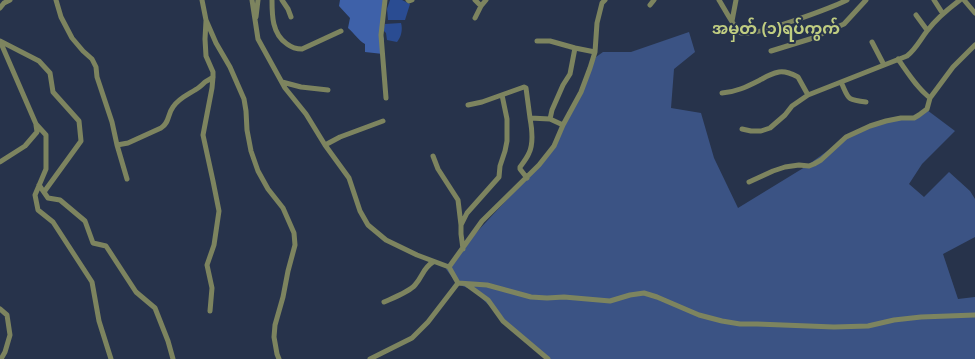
<!DOCTYPE html>
<html>
<head>
<meta charset="utf-8">
<style>
  body { margin:0 }
  canvas { display:block; background:#27334b }
</style>
</head>
<body>
<canvas width="975" height="359"></canvas>
<script>
const g = document.querySelector('canvas').getContext('2d');
g.lineJoin = 'round';
function fillPath(path, color) { g.fillStyle = color; g.fill(path, 'evenodd'); }
function strokePath(path, color, width, dash) { g.strokeStyle = color; g.lineWidth = width; g.lineCap = dash ? 'butt' : 'round'; g.setLineDash(dash || []); g.stroke(path); }
function drawText(font, color, halo, rows, align = 'center') {
  g.font = font + ' Helvetica,"Noto Sans Myanmar",sans-serif'; g.lineWidth = 4; g.setLineDash([]); g.textBaseline = 'middle'; g.strokeStyle = halo; g.fillStyle = color; for (const [text, x, y, turn = 0] of rows) {
    g.save(); g.translate(x, y); g.rotate((+turn || 0) * Math.PI / 180); g.textAlign = isNaN(turn) ? turn : align; if (halo) g.strokeText(text, 0, 0); g.fillText(text, 0, 0); g.restore();
  }
}
fillPath(new Path2D(`
  M689,32L695,52L674,69L671,108L701,113L714,158L738,208L805,167L844,139L887,119L916,118L927,110L955,131L922,164L909,184L924,197L949,172L970,191L975,199V237L943,254L958,299L975,297V359H546L502,318L473,290L457,284L446,269L461,249L541,163L559,133L596,57L603,52H631Z`), '#3b5384');
fillPath(new Path2D(`
  M340,0H387L380,30L384,39L383,54L365,52V44C358,40 355,34 348,28L350,18L339,6Z`), '#3e61a9');
fillPath(new Path2D(`
  M390,0H402L410,4L405,20H388L387,9Z
  M401,23C403,30 401,37 397,42L387,40L386,33L383,30L385,24Z`), '#2a4c92');
strokePath(new Path2D(`
  M56,0L61,17L72,38L83,51L92,59L96,67L97,77L112,122L117,145L127,179
  M202,0L206,20L216,43L230,67L244,99L246,111L247,130L251,151L258,171L268,189L283,208L294,233L295,245L288,271L283,297L275,325L274,337L277,354L279,359
  M252,0L258,39L285,88L306,114L325,145L349,178L360,211L368,225L386,240L417,255L449,267L458,283L428,322L412,338L370,359
  M272,0C272,15 272,34 287,44C291,47 296,49 302,49L341,31
  M282,0L288,9L291,17
  M385,0L381,35L386,98
  M408,0L409,1L412,0
  M475,0L481,6
  M719,0C723,6 736,31 741,33C752,38 833,7 847,0
  M934,0L943,14
  M964,0L975,13
  M650,5L654,0
  M0,8L4,3L10,0
  M916,15L927,30
  M256,17L258,0
  M475,18L481,6L486,0
  M206,21L205,39L206,56L213,72V77L212,88L203,135L213,181L219,211L214,245L207,265L212,288L210,311
  M732,21L736,0
  M0,41L36,124L46,135V169L35,195L38,210L53,222L92,282L99,321L111,359
  M0,41L39,61L50,73L53,92L79,121L81,141L44,192
  M537,41H550L575,48L595,52
  M872,42L884,65
  M771,51L810,39L844,24L866,0
  M898,59C908,73 917,88 930,98
  M282,82L301,87L328,90
  M841,82C849,99 846,100 866,102
  M722,93C737,92 748,86 762,79C767,76 774,73 779,72C786,71 792,74 798,77L808,95
  M468,105L482,102L524,87L526,88L530,118L550,119L563,125
  M550,119L552,110L563,85L570,74L575,48
  M742,129L751,131H761L770,128L785,115L792,106L808,95L907,56C916,49 920,40 927,31C936,19 948,9 960,0
  M117,145L128,143L161,128C170,122 167,115 173,107C178,99 187,95 195,90C199,88 202,85 205,82C208,80 211,79 213,77
  M325,145L340,137L383,121
  M433,156L438,169L458,200L461,225V234L463,249
  M0,162L25,146L37,132L36,125
  M527,178L520,169V167C523,163 527,158 529,153C534,143 532,129 530,118
  M749,182L773,171L785,167L799,165L809,166L814,164L821,160L846,137L870,126L886,121L901,118H914L919,115L927,109L930,98L953,67L975,45
  M39,185L48,198L60,200L85,221L93,243L106,246L136,292L155,308L168,341L173,359
  M461,225L467,213L499,177L500,166L505,151L507,141V119L502,95
  M449,267L482,221L539,165L554,146L563,125L581,92L590,68L595,52L597,23L602,3L605,0
  M458,283L487,285L531,297L547,298L564,297L610,301L630,295L644,293L657,297L699,315L722,321L740,324H757L834,327L868,326L894,320L921,317L975,315
  M466,284L488,300L503,321L548,359
  M384,302C393,298 409,292 415,285C423,276 423,268 433,262
  M0,309L7,315L10,335L5,352L1,359`), '#7d845f', 5);
drawText('bold 16px', '#c0cd81', '#27334b', [
  ["အမှတ် (၁)ရပ်ကွက်",776,30]
]);
</script>
</body>
</html>
